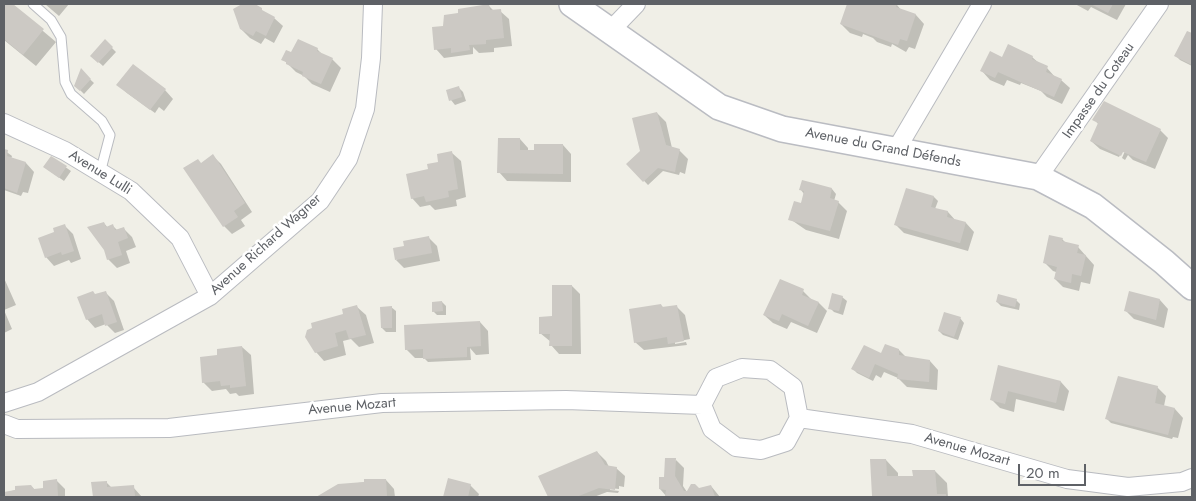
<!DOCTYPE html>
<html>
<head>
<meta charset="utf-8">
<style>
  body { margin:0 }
  #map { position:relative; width:1196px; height:501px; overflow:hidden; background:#f0efe7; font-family:Jost,sans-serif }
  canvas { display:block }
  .frame { position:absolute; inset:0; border:5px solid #5e6166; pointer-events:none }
  .scale { position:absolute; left:1018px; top:464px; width:68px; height:22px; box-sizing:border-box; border:2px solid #5e6166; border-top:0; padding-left:6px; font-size:15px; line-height:18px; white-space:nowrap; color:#5e6166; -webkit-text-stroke:4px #fff; paint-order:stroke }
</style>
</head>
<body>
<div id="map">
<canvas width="1196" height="501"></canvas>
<div class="frame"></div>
<div class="scale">20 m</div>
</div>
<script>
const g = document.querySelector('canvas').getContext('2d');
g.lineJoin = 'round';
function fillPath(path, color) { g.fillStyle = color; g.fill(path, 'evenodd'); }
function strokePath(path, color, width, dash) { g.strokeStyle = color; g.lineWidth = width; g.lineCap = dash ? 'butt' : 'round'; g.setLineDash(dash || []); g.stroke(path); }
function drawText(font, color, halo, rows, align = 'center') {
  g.font = font + ' Jost,sans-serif'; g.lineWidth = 5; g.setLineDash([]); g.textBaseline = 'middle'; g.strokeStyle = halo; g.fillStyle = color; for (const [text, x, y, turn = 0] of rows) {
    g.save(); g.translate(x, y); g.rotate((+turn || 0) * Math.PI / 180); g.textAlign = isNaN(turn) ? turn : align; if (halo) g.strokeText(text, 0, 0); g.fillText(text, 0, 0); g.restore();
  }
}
fillPath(new Path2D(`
  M4,4H11L56,42L36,66L4,40Z
  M45,4H69L59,16Z
  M244,4H251L274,18L283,26L274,43L265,38L261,44L250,38L241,29L235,10Z
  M848,4H881L890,7L893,4L897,5L902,11L916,15L924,24L915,49L909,47L906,52L892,44L891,47L877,42L873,38L863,34L862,37L850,33L841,24Z
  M1075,4H1126L1117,20L1091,7L1088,11Z
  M489,6L494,11H500L509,19L512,46L494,48V52L479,53L473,47V54L444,58L436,49L445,27L460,14Z
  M1192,34V66L1180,60L1176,56Z
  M105,41L116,52L103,66L92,56Z
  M317,49L323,55L332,59L341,68L330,92L312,84L304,76L296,72L283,59L292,54Z
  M1032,57L1040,64L1047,68L1055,77L1061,80L1070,88L1062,104L1047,97L1041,91L1021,83L1020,85L1007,80L1004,86L990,80L982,71L1002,58Z
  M81,71L94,83L84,94L76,86Z
  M118,84L165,90L173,99L164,111L159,107L155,113L127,93Z
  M459,88L463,92L466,101L455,105L451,100Z
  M657,113L666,122L672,148L679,150L688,159L685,174L680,172L679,175L663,171L648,185L628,164L641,151Z
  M1094,119L1160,130L1168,138L1155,169L1133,160L1128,155L1125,160L1122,158L1125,151H1122L1119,157L1100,149L1091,141L1099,125Z
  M520,139L528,148V151L563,145L571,154V182L507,181L499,172Z
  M4,150L12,156L11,159L26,163L34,172L28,193L23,192L21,196L4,190Z
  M452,153L461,161L466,197L456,200L457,206L435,210L430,205L420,207L412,198L430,170Z
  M213,156L221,164L252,212L241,220L245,226L232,234L224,226L201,164Z
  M51,157L71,171L64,181L44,167Z
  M832,189L836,194L834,201L838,202L847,211L839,239L806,230L790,219L801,205L804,194L801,190Z
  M907,190L934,197L938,201L935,209L948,212L956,221L966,223L974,232L968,251L904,233L895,224Z
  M104,223L108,228L113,226L117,230L123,228L132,237L136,247L126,251L130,263L117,268L108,259Z
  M64,225L73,234L81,259L71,263L69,260L54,266L46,257L56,233Z
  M429,238L437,246L440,261L404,268L396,260Z
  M1062,239L1067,244L1078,247L1094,265L1090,284L1081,282L1079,291L1063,287L1055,279L1056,272L1053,271L1045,263Z
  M4,278L16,305L4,310L12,329L4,333Z
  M572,286L580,294L581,354H559L551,345V342L540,333L554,317Z
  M803,291L812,300L819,303L827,311L817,333L791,322L787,329L773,323L764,315Z
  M105,292L114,301L124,330L115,333L106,324L95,328L87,319L96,295Z
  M842,297L847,301L843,315L834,312L830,308Z
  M1016,300L1020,304L1019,310L1001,306L997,302Z
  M1160,300L1168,309L1164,328L1134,319L1125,310Z
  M442,302L446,306V315H437L433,311Z
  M661,305L664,308L676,306L685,315L690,339L675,342V344L686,342L687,345L644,350L635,342Z
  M357,307L366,315L374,343L359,347L351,339L343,341L346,355L324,361L316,352L345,314Z
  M391,307L396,311V332H386L382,328Z
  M960,318L964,323L958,340L943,335L939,331Z
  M480,322L488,331L489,354L476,355L470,348L471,360L428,362L424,358H415L406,349Z
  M242,347L251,355L254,394L239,396L236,393L230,394L226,389L212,391L203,382L218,356Z
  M899,350L906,357L930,361L938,370L937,390L907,387L898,378L884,372L881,378L876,375L873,381L857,373L853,369L881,355Z
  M999,367L1061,382L1069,391L1064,411L1016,399L1014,412L1000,408L992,400Z
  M1157,387L1166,396L1164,406L1175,409L1183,418L1178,438L1173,437L1172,439L1111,423L1107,419Z
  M597,452L606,461L609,467L616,468L625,476L624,487L619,486V489L610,488V490L619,491L618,493L607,492L594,497H549L540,477Z
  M676,460L684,468L683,486L687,492L711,486L720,497H667L660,489Z
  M886,460L898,473V477H914L935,471L947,483L948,497H875L873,495Z
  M449,479L470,485L479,494L478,497H444Z
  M56,480L65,489V497H5L4,493L31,486L35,490L45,489Z
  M386,480L394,489L395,497H318L338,485Z
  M106,482L112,488L133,487L142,497H94L93,483Z`), '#0003');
fillPath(new Path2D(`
  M4,4H13L44,29L23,55L4,39Z
  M242,4H255L262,8V10L275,17L266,36L256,31L253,36L240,29L233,9Z
  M489,4L490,10L501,9L504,38L486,40V44L469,45L470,50L451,53V48L434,50L432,27L443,26L444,15L458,13V9Z
  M847,4H885L889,5L890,4H897L896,7L916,14L907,41L900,39L898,45L840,24Z
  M1091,4H1113L1108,13Z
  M1187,31L1192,33V65L1174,56Z
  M105,39L113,47L98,63L90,56Z
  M298,39L318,48L317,51L333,58L321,84L302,76L303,72L286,64V62L281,60L286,50L291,52Z
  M1008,44L1033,56L1032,59L1048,66L1046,72L1062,79L1054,97L998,72L995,78L980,71L990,51L1002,57Z
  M133,64L166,89L150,110L116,85Z
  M81,68L91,79L80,91L74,86Z
  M459,86L462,97L449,101L446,90Z
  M1104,101L1161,129L1146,162L1123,152L1121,156L1090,141L1098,123L1092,120Z
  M657,112L666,145L680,149L676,166L675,172L658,168L643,182L626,164L640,151L632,118Z
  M498,138H520V150H534V144H563V174L497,173Z
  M4,149L8,150L7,156L26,162L17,193L4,188Z
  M452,151L458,189L448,191L449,197L426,202L424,196L411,199L406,174L428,169L427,164L438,162L437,154Z
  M213,154L245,203L234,211L238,217L223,227L183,168L198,159L201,163Z
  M51,156L67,166L59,178L43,167Z
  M802,180L832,188L830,198L839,201L830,231L788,220L794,201L801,203L804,191L799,190Z
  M906,188L934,196L931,207L948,211L947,217L966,222L960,243L894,225Z
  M104,222L106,227L113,224L115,230L124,227L128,238L118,242L122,255L107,260L104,250L87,227Z
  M65,224L74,251L62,255L61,252L45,258L38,238L54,232L53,228Z
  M1049,235L1063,238L1062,241L1079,245L1077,253L1086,255L1081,276L1072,274L1071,283L1054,279L1057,267L1043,263Z
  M429,236L432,253L395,260L393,248L404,246L403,241Z
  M780,279L804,289L802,295L819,302L808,326L782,314L779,321L763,315Z
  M552,285H572V346H549L550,334H539V317L552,316Z
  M93,291L95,294L106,291L117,322L105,326L102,314L86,320L77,297Z
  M1129,291L1160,299L1156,320L1124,311Z
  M832,293L843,296L839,311L828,309Z
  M998,294L1017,299L1015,307L996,302Z
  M442,301L443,311L432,312V302Z
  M661,304L662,307L677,305L684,341L668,344L667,337L634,343L629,309Z
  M357,305L366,335L349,339L346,330L335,333L338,346L315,353L305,337L307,330L312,328L311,323L343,314L342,309Z
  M392,306V328H381L380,307Z
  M944,312L961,317L954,337L938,331Z
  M480,321L481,346L467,347V357L423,359V349L405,350L404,325Z
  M885,344L899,349V355L930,360L929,382L897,379L898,374L875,364L869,378L851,369L864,345L881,353Z
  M242,346L246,386L230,388V385L221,386L220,381L202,383L200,357L217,355V349Z
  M998,365L1061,381L1056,403L1008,391L1005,404L990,400Z
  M1118,376L1158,386L1155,403L1175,408L1168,435L1105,419Z
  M597,451L605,465L617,467L615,490L599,488L576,497H548L538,476Z
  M665,458H676L675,476L684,491H687L691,484H695L699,488L711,485L715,497H665L666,490L659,489V477H664Z
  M870,459H886L887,476H913L912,470H935L937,494H946V497L872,496Z
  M448,478L471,484L468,497H443Z
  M57,479L58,497H4V492L15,490V486L31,485L34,489L43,488V481Z
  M364,479H386L387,497H316L338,484L364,482Z
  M107,481V487L134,485L135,497H93L91,482Z`), '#ccc9c4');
const lane = new Path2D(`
  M33,4L51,20L61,37L65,82L71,94L102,121L110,135L100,173`);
const street = new Path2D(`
  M611,30L636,4
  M4,123L65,151L131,191L180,238L210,296
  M896,150L982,4
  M1038,177L1159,4
  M742,368L770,370L793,387L799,418L786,442L761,450L736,447L712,429L702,405L716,378Z
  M4,403L38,392L210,296L320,201L348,159L365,109L371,58L373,4
  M799,418L912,434L1067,479L1128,487L1182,482L1192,478
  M4,424L17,429L169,428L382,403L566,400L702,405`);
const secondary = new Path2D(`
  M572,4L719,107L782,129L1038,177L1093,206L1164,262L1192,287`);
strokePath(lane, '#b9bbc0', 11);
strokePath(street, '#b9bbc0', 20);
strokePath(secondary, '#babcc2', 28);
strokePath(lane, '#fff', 9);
strokePath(street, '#fff', 18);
strokePath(secondary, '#fff', 25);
drawText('14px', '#5e6166', '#fff', [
  ["Impasse du Coteau",1099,91,-55],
  ["Avenue du Grand Défends",883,148,11],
  ["Avenue Lulli",100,173,32],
  ["Avenue Richard Wagner",266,245,-42],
  ["Avenue Mozart",352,407,-5],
  ["Avenue Mozart",967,450,16]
]);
</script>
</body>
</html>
